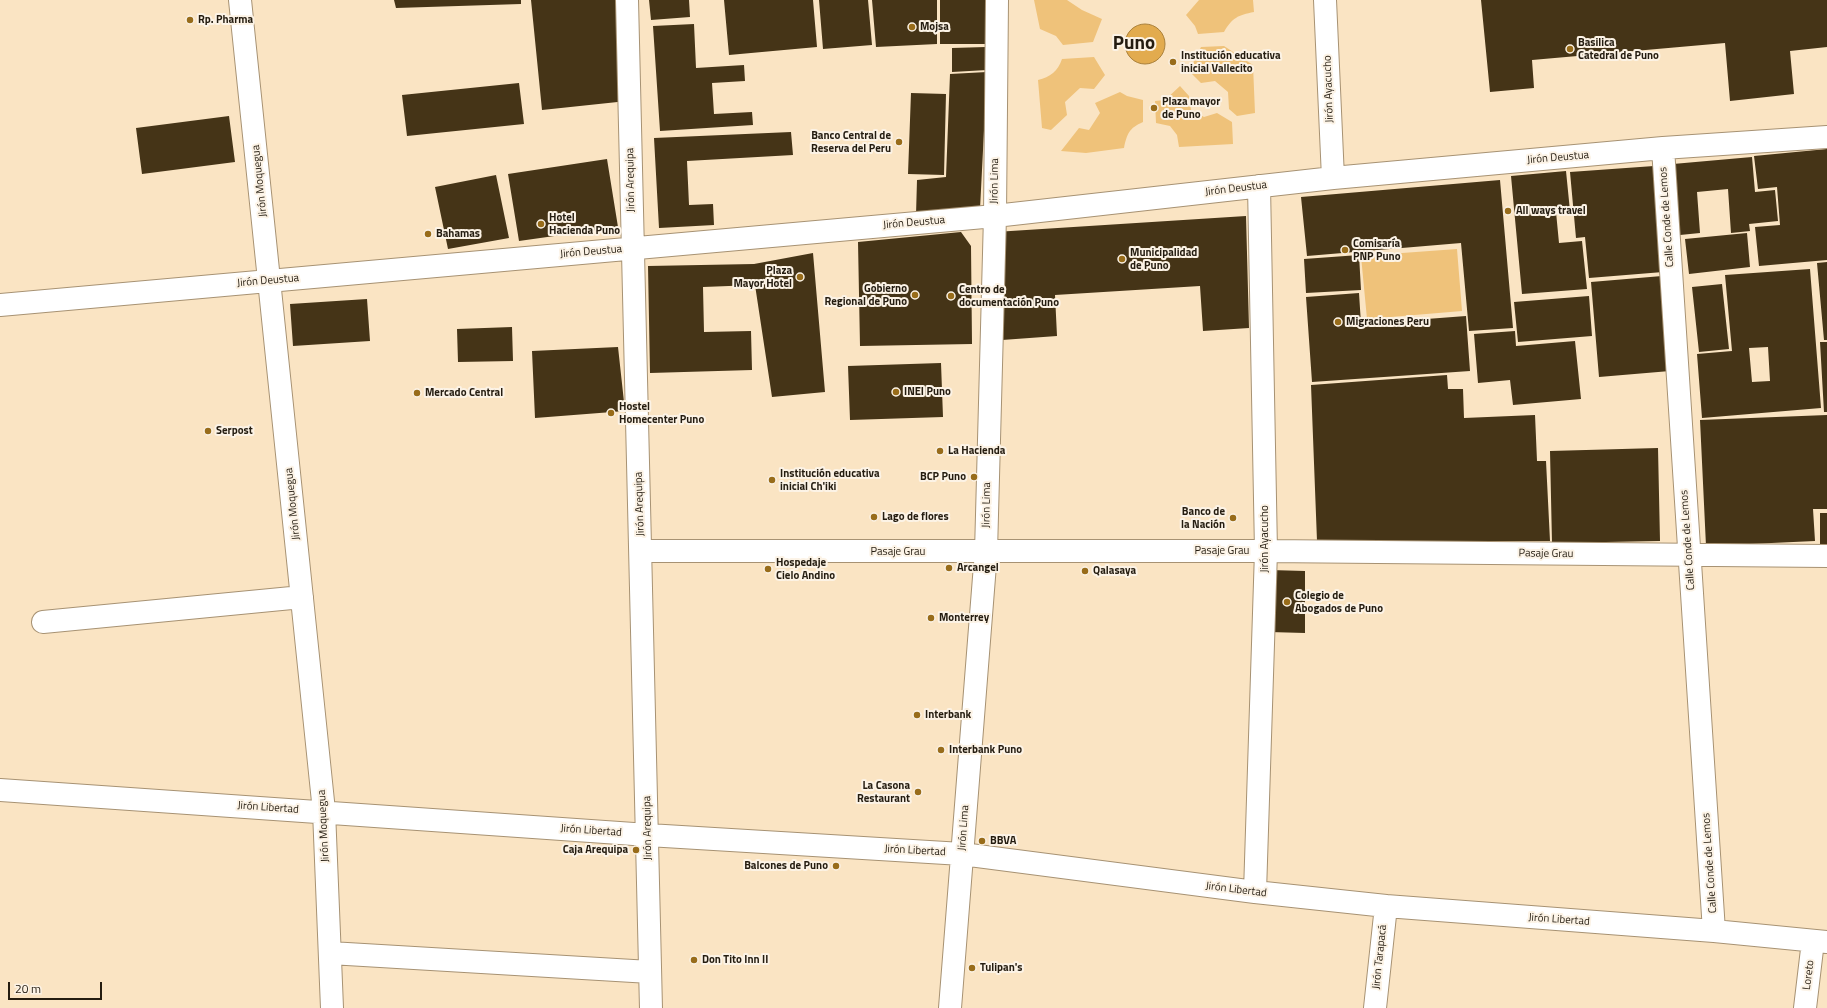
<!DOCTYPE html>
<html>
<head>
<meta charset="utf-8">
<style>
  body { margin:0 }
  #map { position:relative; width:1827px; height:1008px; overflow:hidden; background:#fae4c3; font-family:"Titillium Web",sans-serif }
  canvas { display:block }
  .scale { position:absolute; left:8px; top:982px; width:94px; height:18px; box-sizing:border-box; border:2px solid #241c10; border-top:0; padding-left:5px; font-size:12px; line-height:14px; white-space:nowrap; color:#241c10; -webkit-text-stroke:3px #fcf3e6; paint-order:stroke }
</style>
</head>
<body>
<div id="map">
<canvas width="1827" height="1008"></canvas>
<div class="scale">20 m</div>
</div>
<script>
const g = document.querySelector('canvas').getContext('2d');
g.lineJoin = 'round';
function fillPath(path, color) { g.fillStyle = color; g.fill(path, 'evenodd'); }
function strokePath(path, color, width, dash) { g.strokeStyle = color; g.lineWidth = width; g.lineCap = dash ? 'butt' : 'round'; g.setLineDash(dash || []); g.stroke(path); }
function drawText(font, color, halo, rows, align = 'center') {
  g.font = font + ' "Titillium Web",sans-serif'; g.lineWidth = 4; g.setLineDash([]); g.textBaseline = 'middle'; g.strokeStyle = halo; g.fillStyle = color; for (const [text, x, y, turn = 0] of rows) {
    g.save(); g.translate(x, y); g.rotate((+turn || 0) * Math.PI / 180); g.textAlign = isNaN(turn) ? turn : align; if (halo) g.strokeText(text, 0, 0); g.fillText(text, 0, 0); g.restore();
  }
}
fillPath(new Path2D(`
  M1034,0H1067L1082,10L1102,19L1093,42L1063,45L1056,36L1040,29Z
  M1199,0H1253L1254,12C1238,15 1232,18 1224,32L1198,34L1195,26L1186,15Z
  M1224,46L1253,65L1255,113L1237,116L1229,109L1228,92L1215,81L1201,83L1189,71L1201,47Z
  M1094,57L1105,75L1094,89L1080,88L1065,102L1067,115L1051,130L1042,128L1038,80C1050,77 1058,71 1062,59Z
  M1180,86L1189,96L1191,110L1204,117L1217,113L1232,122L1233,144L1179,147L1177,135L1170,126L1156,123L1155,101L1165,100Z
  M1120,92L1127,96L1143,100V122C1129,128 1127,134 1124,148L1086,153L1061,151L1079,128L1089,130L1100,113L1095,103Z
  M1457,249L1462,311L1367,319L1361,256Z`), '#efc27a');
const water = new Path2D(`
  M1125 44a20 20 0 1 1 40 0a20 20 0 1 1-40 0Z`);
fillPath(water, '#e2ab4e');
strokePath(water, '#a9803b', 1);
fillPath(new Path2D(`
  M394,0H521V4L396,8Z
  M531,0H617L627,101L542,110Z
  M649,0H689L690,17L651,20Z
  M724,0H813L817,47L729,55Z
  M819,0H868L872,45L823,49Z
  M872,0H937V44L876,47Z
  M940,0H986V44H940Z
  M1481,0H1827V47L1790,51L1794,94L1730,101L1725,43L1532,60L1534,88L1490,92Z
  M694,24L696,68L744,65L745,81L712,83L714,114L752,112L753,125L660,131L653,26Z
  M986,47L987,70L952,72V48Z
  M987,72L980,209L916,215L917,180L946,177L950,74Z
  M519,83L524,124L407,136L402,95Z
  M911,93L946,94L944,175L908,174Z
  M229,116L235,162L142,174L136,128Z
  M791,132L793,155L687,161L689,205L713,204L714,225L659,228L654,138Z
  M1827,149V260L1759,266L1755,227L1780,225L1777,187L1758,189L1754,156Z
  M1752,157L1755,192L1775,190L1778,221L1749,224L1750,231L1731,233L1728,189L1697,192L1700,233L1680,235L1673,164Z
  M607,159L618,227L519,241L508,174Z
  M1654,166L1663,272L1589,278L1585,237L1576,238L1570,172Z
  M1566,171L1570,211L1556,212L1559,243L1582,241L1587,289L1522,294L1511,176Z
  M496,175L509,238L448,249L435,187Z
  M1500,180L1513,328L1469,331L1461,243L1307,256L1301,197Z
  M1246,216L1249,328L1203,331L1200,286L1055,295L1057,336L1002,340L995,232Z
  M961,232L971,246L972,344L860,346L858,242Z
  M1747,233L1750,267L1689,274L1685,239Z
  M813,253L825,392L772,397L755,285L703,287L704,332L751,331L752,370L650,373L648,266L754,264Z
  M1359,255L1361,290L1306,293L1304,259Z
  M1827,262V340H1824L1817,263Z
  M1810,269L1821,408L1702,418L1697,354L1732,351L1725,275ZM1768,347L1770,381L1752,382L1749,348Z
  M1662,276L1670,371L1599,377L1591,282Z
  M1722,284L1729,349L1699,352L1692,287Z
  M1359,293L1361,324L1466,316L1470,371L1312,382L1306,297Z
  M1589,296L1592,336L1518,342L1514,302Z
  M367,299L370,341L293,346L290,304Z
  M512,327L513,361L458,362L457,329Z
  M1515,331L1516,346L1575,341L1581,399L1513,405L1510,380L1478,383L1474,334Z
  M1820,342H1827V412H1824Z
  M618,347L625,411L535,418L532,351Z
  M941,363L943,417L850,420L848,366Z
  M1447,375L1448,389H1463L1464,418L1535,415L1537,461H1546L1550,541H1317L1311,385Z
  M1827,415V509H1813L1815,541L1706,546L1700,420Z
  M1658,448L1660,541L1552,543L1550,451Z
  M1820,513H1827V552H1820Z
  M1270,570L1305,571V633L1269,632Z`), '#453417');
const minor = new Path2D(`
  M240,0L324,811L332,1008
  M627,0L651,1008
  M1325,0L1333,178
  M1663,148L1714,931
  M0,305L995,216L1333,178L1663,148L1827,137
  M641,551H1266L1827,556
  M43,622L302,597
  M0,790L648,835L962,854L1255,892L1386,906L1714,931L1827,942
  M1255,892L1266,551L1259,186
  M330,953L650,972
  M950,1008L986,552L995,216L997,0
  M1375,1008L1386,906
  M1805,1008L1813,941`);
strokePath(minor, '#a79273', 24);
strokePath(minor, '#fff', 22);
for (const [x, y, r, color] of [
  [190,20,4,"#986c1a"],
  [912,27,4,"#986c1a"],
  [1570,49,4,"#986c1a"],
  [1173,62,4,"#986c1a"],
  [1154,108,4,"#986c1a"],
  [899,142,4,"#986c1a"],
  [1508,211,4,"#986c1a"],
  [541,224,4,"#986c1a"],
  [428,234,4,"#986c1a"],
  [1345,250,4,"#986c1a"],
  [1122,259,4,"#986c1a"],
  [800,277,4,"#986c1a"],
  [915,295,4,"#986c1a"],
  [951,296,4,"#986c1a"],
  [1338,322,4,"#986c1a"],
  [896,392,4,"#986c1a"],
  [417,393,4,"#986c1a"],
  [611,413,4,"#986c1a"],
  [208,431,4,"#986c1a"],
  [940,451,4,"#986c1a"],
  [974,477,4,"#986c1a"],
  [772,480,4,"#986c1a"],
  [874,517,4,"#986c1a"],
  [1233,518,4,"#986c1a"],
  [949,568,4,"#986c1a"],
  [768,569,4,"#986c1a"],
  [1085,571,4,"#986c1a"],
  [1287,602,4,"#986c1a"],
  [931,618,4,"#986c1a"],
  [917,715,4,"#986c1a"],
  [941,750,4,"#986c1a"],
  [918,792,4,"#986c1a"],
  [982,841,4,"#986c1a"],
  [636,850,4,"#986c1a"],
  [836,866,4,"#986c1a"],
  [694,960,4,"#986c1a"],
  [972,968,4,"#986c1a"]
]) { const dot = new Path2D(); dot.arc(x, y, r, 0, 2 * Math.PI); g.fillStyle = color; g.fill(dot); strokePath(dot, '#fcf3e6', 1.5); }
drawText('bold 11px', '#241c10', '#fcf3e6', [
  ["Rp. Pharma",198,20],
  ["Mojsa",920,27],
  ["Basilica",1578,43],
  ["Catedral de Puno",1578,56],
  ["Institución educativa",1181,56],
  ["inicial Vallecito",1181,69],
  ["Plaza mayor",1162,102],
  ["de Puno",1162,115],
  ["Banco Central de",891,136,"right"],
  ["Reserva del Peru",891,149,"right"],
  ["All ways travel",1516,211],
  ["Hotel",549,218],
  ["Hacienda Puno",549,231],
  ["Bahamas",436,234],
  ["Comisaría",1353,244],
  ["PNP Puno",1353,257],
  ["Municipalidad",1130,253],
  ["de Puno",1130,266],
  ["Plaza",792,271,"right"],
  ["Mayor Hotel",792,284,"right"],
  ["Gobierno",907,289,"right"],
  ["Regional de Puno",907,302,"right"],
  ["Centro de",959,290],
  ["documentación Puno",959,303],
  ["Migraciones Peru",1346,322],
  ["INEI Puno",904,392],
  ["Mercado Central",425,393],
  ["Hostel",619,407],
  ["Homecenter Puno",619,420],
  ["Serpost",216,431],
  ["La Hacienda",948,451],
  ["Institución educativa",780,474],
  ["inicial Ch'iki",780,487],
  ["BCP Puno",966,477,"right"],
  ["Banco de",1225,512,"right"],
  ["la Nación",1225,525,"right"],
  ["Lago de flores",882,517],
  ["Hospedaje",776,563],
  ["Cielo Andino",776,576],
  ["Arcangel",957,568],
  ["Qalasaya",1093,571],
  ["Colegio de",1295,596],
  ["Abogados de Puno",1295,609],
  ["Monterrey",939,618],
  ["Interbank",925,715],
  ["Interbank Puno",949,750],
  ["La Casona",910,786,"right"],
  ["Restaurant",910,799,"right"],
  ["BBVA",990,841],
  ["Caja Arequipa",628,850,"right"],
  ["Balcones de Puno",828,866,"right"],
  ["Don Tito Inn II",702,960],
  ["Tulipan's",980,968]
], 'left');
drawText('11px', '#241c10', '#fcf3e6', [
  ["Jirón Ayacucho",1329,89,-92],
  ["Jirón Deustua",1558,158,-5],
  ["Jirón Arequipa",631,180,-91],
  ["Jirón Moquegua",260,181,-96],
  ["Jirón Lima",995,181,-89],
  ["Jirón Deustua",1236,189,-7],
  ["Calle Conde de Lemos",1667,217,-94],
  ["Jirón Deustua",914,223,-5],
  ["Jirón Deustua",591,252,-5],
  ["Jirón Deustua",268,281,-5],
  ["Jirón Moquegua",293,504,-96],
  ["Jirón Arequipa",640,504,-92],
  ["Jirón Lima",987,505,-89],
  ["Jirón Ayacucho",1265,539,-90],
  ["Calle Conde de Lemos",1688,540,-94],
  ["Pasaje Grau",1222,551],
  ["Pasaje Grau",898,552],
  ["Pasaje Grau",1546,554,1],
  ["Jirón Libertad",268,808,4],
  ["Jirón Moquegua",324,826,-93],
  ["Jirón Arequipa",648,828,-91],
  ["Jirón Lima",964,828,-86],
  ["Jirón Libertad",591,831,4],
  ["Jirón Libertad",915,851,3],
  ["Calle Conde de Lemos",1710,863,-94],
  ["Jirón Libertad",1236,890,7],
  ["Jirón Libertad",1559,920,4],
  ["Jirón Tarapacá",1380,957,-84],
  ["Loreto",1809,975,-83]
]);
drawText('bold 19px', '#241c10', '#fcf3e6', [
  ["Puno",1134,44]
]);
</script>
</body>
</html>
